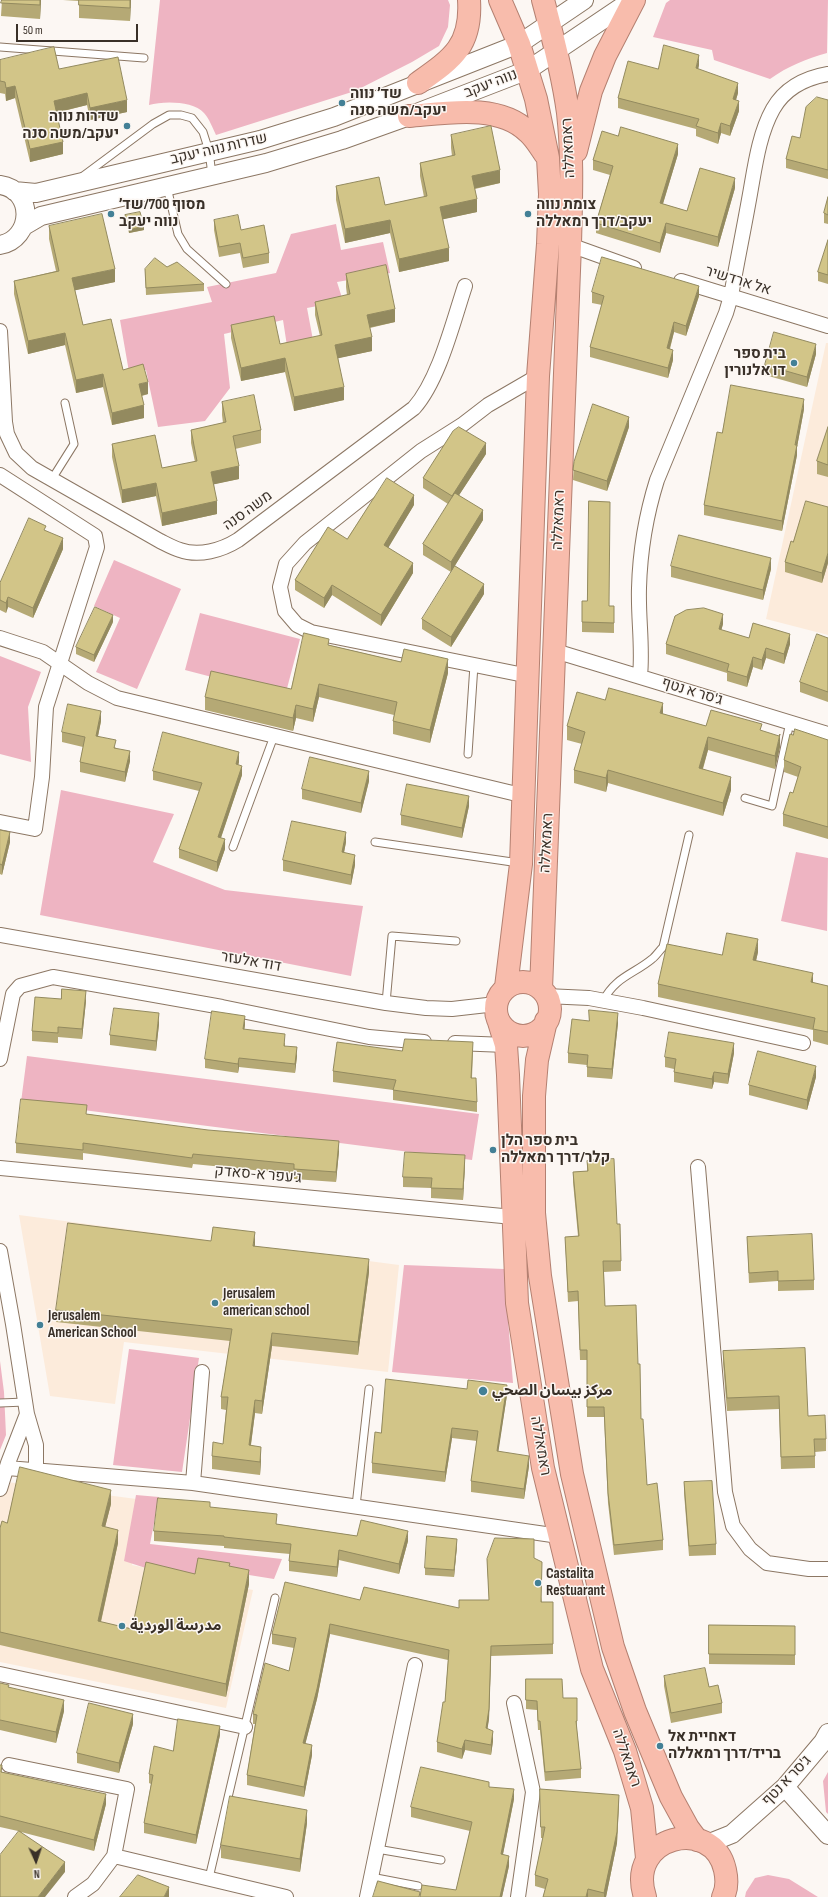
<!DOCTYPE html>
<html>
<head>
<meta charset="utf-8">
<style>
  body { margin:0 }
  #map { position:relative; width:828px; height:1897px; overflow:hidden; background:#fcf7f3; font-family:"Sofia Sans Condensed",sans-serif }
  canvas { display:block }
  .north { position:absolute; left:16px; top:1841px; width:40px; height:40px; -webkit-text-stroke:3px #fcf7f3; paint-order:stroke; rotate:177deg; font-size:11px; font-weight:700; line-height:16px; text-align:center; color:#393028 }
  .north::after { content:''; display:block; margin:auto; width:14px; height:18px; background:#393028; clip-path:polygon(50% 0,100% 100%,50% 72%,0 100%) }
  .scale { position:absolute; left:16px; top:24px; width:122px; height:18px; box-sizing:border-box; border:2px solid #393028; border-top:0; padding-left:5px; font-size:12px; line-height:14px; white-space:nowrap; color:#393028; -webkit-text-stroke:3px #fcf7f3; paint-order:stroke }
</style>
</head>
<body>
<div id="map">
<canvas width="828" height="1897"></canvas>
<div class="north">N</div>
<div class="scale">50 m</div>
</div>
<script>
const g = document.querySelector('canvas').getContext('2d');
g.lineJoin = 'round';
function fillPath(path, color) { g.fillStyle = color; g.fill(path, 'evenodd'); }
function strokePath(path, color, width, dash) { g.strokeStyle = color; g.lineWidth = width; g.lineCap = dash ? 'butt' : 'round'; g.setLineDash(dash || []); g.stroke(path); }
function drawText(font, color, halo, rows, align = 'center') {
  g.font = font + ' "Sofia Sans Condensed","Noto Sans Arabic",Heebo,sans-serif'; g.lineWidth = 3; g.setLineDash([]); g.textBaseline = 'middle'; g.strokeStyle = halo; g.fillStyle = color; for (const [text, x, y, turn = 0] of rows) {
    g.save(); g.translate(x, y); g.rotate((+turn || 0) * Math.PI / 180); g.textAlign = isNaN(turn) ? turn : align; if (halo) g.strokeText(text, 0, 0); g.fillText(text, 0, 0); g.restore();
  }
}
fillPath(new Path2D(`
  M826,343H828V635L766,619Z
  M19,1215L399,1265L388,1372L124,1342L115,1404L50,1396Z
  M0,1481L144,1500L132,1565L253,1590L226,1708L0,1662Z`), '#fcebdb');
fillPath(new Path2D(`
  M160,0H448L450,5L448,27L439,46L412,62L355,91L216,135C213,129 209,118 204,113C193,101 164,101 149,105Z
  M670,0H828L827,53C806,59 788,66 770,79L714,60L712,50L653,37L666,3Z
  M336,224L341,250L383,242L390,273L337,282L343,301L307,308L313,340L287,346L283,320L224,334L230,388L205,421L158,427L146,370L129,372L120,320L212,302L207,287L276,273L291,234Z
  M114,560L181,589L137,689L96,672L120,618L94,606Z
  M200,613L300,639L285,696L185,670Z
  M0,656L41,672L28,707L31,762L0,754Z
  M61,790L174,814L153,862L225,890L363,906L351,976L40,915Z
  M796,852L828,858L827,931L781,921Z
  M27,1056L479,1114L472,1160L21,1102Z
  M404,1265L504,1269L513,1383L392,1372Z
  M129,1349L199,1358L182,1472L113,1465Z
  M0,1361L4,1392L6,1435L0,1450Z
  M136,1495L159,1497L150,1544L282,1559L274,1579L199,1567L192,1583L124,1561Z
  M828,1772V1814L826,1812L823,1781Z
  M768,1875L789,1879L818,1897H745L746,1892L755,1878Z`), '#eeb4c2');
const service = new Path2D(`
  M0,47L144,58
  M83,176L153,124L169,115H181L192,118L203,132L209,151L212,175
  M167,187L178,234L187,249L226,284
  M52,479L74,444L65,403
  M468,754L474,665
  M745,798L772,806L790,722
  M375,842L519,863
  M233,847L274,736
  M603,1001C615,977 634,974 652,959C656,956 659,951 663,947L689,835
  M386,1003L392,936L456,941
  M0,1403L25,1402
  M356,1506L369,1389
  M377,1849L441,1860
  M371,1877L418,1886
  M209,1878L275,1598`);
const minor = new Path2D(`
  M570,245L634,268
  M681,281L828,326
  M0,331L5,422L7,434L16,453L32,468L160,541C166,544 173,548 180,550C199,557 222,550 238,540L414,408C439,380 453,322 465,286
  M0,475L95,536L97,547L46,707L42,777L35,829L0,822
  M0,638L43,652L88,683L117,698L525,796
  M555,651L828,734
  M529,676L311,632L297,625L285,611L280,587L286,564L305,543L421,451L462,425L488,405L538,376
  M640,676C643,647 638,618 639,588C640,551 646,515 657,480L726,313L731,296C737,262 744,228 750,194C755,166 759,134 773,109C785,88 805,78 828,74
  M0,935L386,1003L426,1008L452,1009L496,1004
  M546,996L589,998L643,1008L803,1043
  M455,1043L506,1045
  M0,1059L13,994L20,986L53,977L222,1007L369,1037L424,1042
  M698,1167L725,1492L733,1526L750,1549L767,1563L809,1569H828
  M0,1168L513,1217
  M0,1251L13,1324L27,1414L36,1445V1469
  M7,1468L193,1483L559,1536
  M193,1483L202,1372
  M0,1489L8,1463L27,1414
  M0,1674L245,1727
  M514,1703L533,1792L518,1897
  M9,1765L127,1789L114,1856
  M75,1897L93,1884L114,1856L286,1897
  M367,1897L415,1665`);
const tertiary = new Path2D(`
  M0,185C35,190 33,239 0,245
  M14,191L36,193L260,140L334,117L519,44L584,0
  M24,226L41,216L266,163L342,140L409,116L528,70L632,0
  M785,1787L828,1835
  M707,1844L732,1834L785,1787L823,1742L828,1733`);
const trunk = new Path2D(`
  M500,0L519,44L536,99L548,158L550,194L548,244L538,376L521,864L506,987
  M418,83C452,59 472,46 469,0
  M409,116C446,113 499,103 528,132C535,138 540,147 545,154
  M576,151L591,91L605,56L634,0
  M496 1009a27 27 0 1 1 54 0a27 27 0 1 1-54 0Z
  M541,989L570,245C571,201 573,157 568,113C563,75 553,37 543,0
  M546,1021L537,1060L534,1096V1213L540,1276L572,1474L613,1647L635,1711L671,1797L688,1828L697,1840
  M499,1022L506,1045L508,1075L517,1303L543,1468L592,1669L625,1751L642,1808L647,1858
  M645,1897C625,1836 713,1815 725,1870C727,1879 727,1889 723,1897`);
strokePath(service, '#8c7764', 9);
strokePath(minor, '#8c7764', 16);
strokePath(tertiary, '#8c7764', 20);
strokePath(trunk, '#b48071', 24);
strokePath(service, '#fff', 7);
strokePath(minor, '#fff', 14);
strokePath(tertiary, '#fff', 18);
strokePath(trunk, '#f8bcac', 22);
fillPath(new Path2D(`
  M2,0H41L40,19L1,16Z
  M63,0H131L130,21L79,18V1Z
  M0,60L59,69L127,112L90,120L87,105L56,113L63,154L30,162L15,98L6,101L5,94L0,93Z
  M699,65L698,69L738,93L736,100L739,111L730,136L721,133L718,144L696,136V129L618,108V98L658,69Z
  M828,100V179L786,168V159L800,138Z
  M451,135L500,183L475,189L477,212L443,219L449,261L399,272L390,233L345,243L336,200V186L385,205L424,197L420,176V163L452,156L451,148Z
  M678,154L663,204L687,211L735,188L718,247L666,233L660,253L596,233V223L610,175L593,170V160Z
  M828,197V224L824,223V213Z
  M125,215L144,230L129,233L125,219Z
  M214,220L269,253V263L243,268L240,253L219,257L214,230Z
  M49,226L115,282L75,290L83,325L123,370L148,394L142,396L144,418L112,425L103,387L76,393L65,345L28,354L14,294V281L56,271L49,239Z
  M828,240V284L818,281V272Z
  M167,267L204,284V291L146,295L145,269Z
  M346,274L395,322L370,328L372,351L338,358L344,400L294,411L285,372L241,381L231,338V325L280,344L320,336L315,315V302L347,295L346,287Z
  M592,292L699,296L686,336L674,332L670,349L673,360L668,378L590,357V347L602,305L592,303Z
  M816,354L807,387L765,375V365Z
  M222,402L261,430V443L235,449L239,479L214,484L217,514L162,526L156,496L122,503L112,457V444L162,468L195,462L191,443V430L223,423L222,415Z
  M804,409L797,447V455L782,531L704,515V505L722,433Z
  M629,427L607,491L573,480L574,462Z
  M828,427V477L817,474V461Z
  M486,454L459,495L483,520L451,572L423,555V544L448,504L423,488V478Z
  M414,505L388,547L413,573L381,626L332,595L324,608L295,590V580L347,539Z
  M828,507V563L822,583L785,572V562L793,542Z
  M46,531L63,549L33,618L8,607L6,613L0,610V583Z
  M671,566L771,569L763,600L671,577Z
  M484,594L451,647L422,629V619Z
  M582,601L609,606H614V633L582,632Z
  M113,622L94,662L76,654V647Z
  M723,624L721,630L749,638L790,644L784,664L766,658L762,670L753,667L747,687L727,681V673L666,654V644Z
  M828,638V702L800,692V682Z
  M329,645L448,673L430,743L393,734V721L394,715L319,697L313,722L296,718L293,731L205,710V697L291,689Z
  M605,700L663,714L706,726L762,731L780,747L775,769L708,750L703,769L731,790L723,816L608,783L606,792L574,783V770L582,744L567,740V726Z
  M101,721L98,736L116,748L130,761L125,782L80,772V762L83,747L62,742V732Z
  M793,735L828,740V839L783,826V814L793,793L798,777L784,772V760Z
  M239,762L238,765L242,775L221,838L225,849L217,872L179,858V849L199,791L153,780V771Z
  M369,781L361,813L302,799V789Z
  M469,806L462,838L401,825V815Z
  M0,830L10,842L2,875L0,874Z
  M346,842L344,853L355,865L351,885L283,871V860Z
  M758,952L756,961L813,983L828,986V1045L813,1041V1030L658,997V984L722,955Z
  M86,1001L82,1039L58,1037V1043L32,1041V1031Z
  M589,1021L618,1023L612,1079L587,1077V1065L568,1063V1053Z
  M159,1024L156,1051L110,1045V1035Z
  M245,1025L244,1030L285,1043V1046L297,1056L295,1073L239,1067L238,1073L205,1068V1059Z
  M402,1051L473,1052L472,1078L477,1102V1112L393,1100V1090L333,1082V1071Z
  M734,1053L728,1084L714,1082L712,1089L674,1082V1069L665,1067V1057Z
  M816,1077L807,1110L749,1095V1085Z
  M87,1114L339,1151L336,1182L294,1179V1174L193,1164L192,1168L83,1153V1160L16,1153V1143Z
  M587,1161L617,1224L621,1261V1271L604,1272L605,1306L638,1364L641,1419L647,1485L663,1540V1550L614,1555L608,1503L604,1417H587V1360H580L578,1301L568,1302L565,1237L578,1236L573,1182V1172L587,1171Z
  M465,1165L463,1200L431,1198V1188L403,1187V1177Z
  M747,1237L814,1280V1290L778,1291V1281L749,1283Z
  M255,1246L369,1272L358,1355L272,1346L262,1414L255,1413L251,1445L261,1460L260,1475L212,1469V1456L223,1444L226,1410L221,1409V1397L230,1341L56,1322V1310Z
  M723,1351L808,1416L826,1439V1451L815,1452V1468L781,1469L779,1409L727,1411L723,1363Z
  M507,1395L498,1451L529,1466L524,1499L471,1492V1481L477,1441L452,1438L445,1482L372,1473V1463L381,1433Z
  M684,1482L716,1544V1555L689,1556L684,1493Z
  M111,1504L105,1527L118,1543L101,1622L132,1629L195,1574L230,1566L249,1584L226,1697L0,1645V1528Z
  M210,1507L277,1524L357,1536L408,1541L399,1574L339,1560L337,1577L289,1571V1561L290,1554L224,1548V1546L154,1541V1531Z
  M457,1546L454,1577L425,1575V1568Z
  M534,1558L542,1602H553V1654L491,1656L489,1719L487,1729L493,1741L491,1755L465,1750L462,1759L437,1752V1742L445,1702L448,1660L330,1634L317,1699L305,1744L312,1755L304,1797L247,1785V1775L255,1724H253V1714L289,1671L294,1648L272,1644V1634L360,1600L459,1608L489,1600L487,1559Z
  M709,1625L795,1626V1665L709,1664Z
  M664,1676L709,1687L722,1703V1713L671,1723L664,1686Z
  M526,1679L563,1698H577V1730L581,1769V1778L545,1781L540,1730H538L537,1710L526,1709Z
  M0,1683L9,1687L64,1711L56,1743L0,1730Z
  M133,1724L119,1773L77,1763V1753Z
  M220,1735L196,1844L144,1833V1823L151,1784L149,1783V1774L173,1751Z
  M0,1765L2,1772L106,1804L94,1851L21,1832L65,1872L18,1831L0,1827Z
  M489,1787L514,1799L503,1854L509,1866L502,1897H420L456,1890L470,1831L411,1817V1807Z
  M540,1789L619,1806L617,1843L606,1897H543L545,1889L535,1886V1875L543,1838H541Z
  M307,1823L300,1872L221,1858V1845Z`), '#b5a975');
fillPath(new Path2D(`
  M40,0H41L40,19Z
  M130,0H131L130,21Z
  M699,55V65L696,78V68Z
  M738,83V93L733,109V99Z
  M15,86V98L6,101V88Z
  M87,93V105L54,113V101Z
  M127,100V112L90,120V108Z
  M739,101V111L730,136V126Z
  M721,123V133L718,144V133Z
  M63,142V154L30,162V149Z
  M678,144V154L660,213V203Z
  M500,170V183L472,189V176Z
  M735,178V188L718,247V237Z
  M477,199V212L440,220V207Z
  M390,220V233L345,243V229Z
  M666,223V233L660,253V243Z
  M144,226V230L129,233V230Z
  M449,248V261L399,272V259Z
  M115,269V282L72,291V278Z
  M699,286V296L686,336V326Z
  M395,309V322L367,328V315Z
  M674,322V332L667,358V348Z
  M65,333V345L28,354V341Z
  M372,337V351L335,359V345Z
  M816,344V354L807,387V377Z
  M673,350V360L668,378V368Z
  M285,358V372L241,381V368Z
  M103,374V387L76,393V380Z
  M148,382V394L139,396V384Z
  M344,387V400L294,411V397Z
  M804,399V409L797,447V455L782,531V521Z
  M144,405V418L112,425V413Z
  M629,417V427L607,491V481Z
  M486,443V454L452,506V496Z
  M239,466V479L211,485V472Z
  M156,483V496L122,503V490Z
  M414,495V505L384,555V545Z
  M217,501V514L162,526V513Z
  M483,510V520L451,572V562Z
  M63,538V549L33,618V608Z
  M828,553V563L822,583V573Z
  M771,558V569L763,600V590Z
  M413,563V573L381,626V615Z
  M484,584V594L451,647V637Z
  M332,585V595L324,608V598Z
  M8,597V607L6,613V603Z
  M723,614V624L719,639V629Z
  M113,615V622L94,662V655Z
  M790,634V644L784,664V654Z
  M766,648V658L762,670V660Z
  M753,657V667L747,687V677Z
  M448,659V673L430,743V730Z
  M319,684V697L313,722V709Z
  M663,703V716L660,713Z
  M296,705V718L293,731V718Z
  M101,711V721L96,746V736Z
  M780,734V747L775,769V756Z
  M708,737V750L699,781V768Z
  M130,751V761L125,782V772Z
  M239,752V762L236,773V764Z
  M242,766V775L218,846V837Z
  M608,770V783L606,792V778Z
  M369,771V781L361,813V803Z
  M731,777V790L723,816V803Z
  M469,796V806L462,838V828Z
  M10,832V842L2,875V865Z
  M346,832V842L342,862V852Z
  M225,839V849L217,872V862Z
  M355,855V865L351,885V875Z
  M758,939V952L753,973V960Z
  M813,973V986L811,982Z
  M86,991V1001L82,1039V1029Z
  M159,1013V1024L156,1051V1041Z
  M618,1013V1023L612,1079V1069Z
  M245,1016V1025L243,1038V1029Z
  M734,1043V1053L728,1084V1074Z
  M297,1047V1056L295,1073V1064Z
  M239,1058V1067L238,1073V1064Z
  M816,1066V1077L807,1110V1100Z
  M714,1072V1082L712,1089V1079Z
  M339,1141V1151L336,1182V1172Z
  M465,1155V1165L463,1200V1189Z
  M255,1232V1245L253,1258V1246Z
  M369,1259V1272L358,1355V1342Z
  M272,1333V1346L262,1414V1401Z
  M507,1385V1395L497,1461V1451Z
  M255,1400V1413L249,1458V1445Z
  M452,1428V1438L445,1482V1472Z
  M261,1447V1460L260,1475V1462Z
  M529,1456V1466L524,1499V1489Z
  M111,1490V1504L102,1539V1526Z
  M118,1530V1543L98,1634V1621Z
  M408,1531V1541L399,1574V1564Z
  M457,1539V1546L454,1577V1570Z
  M339,1550V1560L337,1577V1567Z
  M249,1570V1584L226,1697V1684Z
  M330,1624V1634L317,1699L303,1753V1743Z
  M491,1656L489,1719L486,1739V1728Z
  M64,1700V1711L56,1743V1732Z
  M133,1714V1724L119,1773V1763Z
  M220,1726V1735L196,1844V1835Z
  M493,1731V1741L491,1755V1745Z
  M465,1740V1750L462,1759V1749Z
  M312,1745V1755L304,1797V1787Z
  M514,1789V1799L501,1864V1854Z
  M106,1794V1804L94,1851V1840Z
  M619,1795L617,1843L606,1897H604V1893Z
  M307,1810V1823L300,1872V1859Z
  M509,1856V1866L502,1897H500Z
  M65,1862V1872L45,1897H38Z
  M169,1887V1897H164Z
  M588,1889V1897H586Z`), '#938a5f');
const building = new Path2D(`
  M2,0H40V5L1,3Z
  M79,0H130V8L79,5Z
  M664,45L699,55L696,68L738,83L733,99L739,101L730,126L721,123L718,133L696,126L699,119L618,98L628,61L658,69Z
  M54,47L59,69L118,57L127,100L90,108L87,93L54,101L63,142L30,149L15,86L6,88L5,82L0,81V60Z
  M817,97L828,100V170L786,159L792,136L800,138L806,107Z
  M491,126L500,170L472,176L477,199L440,207L449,248L399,259L390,220L345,229L336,186L379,177L385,205L427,196L420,163L455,155L451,135Z
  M621,127L678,144L660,203L687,211L700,168L735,178L718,237L666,223L660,243L596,223L613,166L593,160L602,131L618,136Z
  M828,197V215L824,213Z
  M140,212L144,226L129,230L125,215Z
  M102,214L115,269L72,278L83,325L111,319L123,370L143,364L148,382L139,384L144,405L112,413L103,374L76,380L65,333L28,341L14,281L59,271L49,226Z
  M238,215L241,230L264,225L269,253L243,258L240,243L219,247L214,220Z
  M828,240V275L818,272Z
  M602,257L699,286L686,326L674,322L667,348L673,350L668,368L590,347L604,296L592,292Z
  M155,258L167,267L177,262L204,284L146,288L145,269Z
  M386,265L395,309L367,315L372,337L335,345L344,387L294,397L285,358L241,368L231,325L274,316L280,344L322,335L315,302L350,294L346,274Z
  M774,332L816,344L807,377L765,365Z
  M731,385L804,399L795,445H797L782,521L704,505L717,432L722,433Z
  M254,395L261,430L233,436L239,466L211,472L217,501L162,513L156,483L122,490L112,444L155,435L162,468L197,461L191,430L226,422L222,402Z
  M593,404L629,417L607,481L573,470L574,462Z
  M459,427L486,443L452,496L423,478L453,431Z
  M828,427V465L817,461Z
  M387,478L414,495L384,545L413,563L381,615L332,585L324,598L295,580L328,527L347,539Z
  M455,493L483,510L451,562L423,544Z
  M589,501L610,502L609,606H614V623L582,622V601H587Z
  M806,501L828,507V553L822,573L785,562L791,541L793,542Z
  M29,518L46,526L44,530L63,538L33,608L8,597L6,603L0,600V583Z
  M679,535L771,558L763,590L671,566Z
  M455,566L484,584L451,637L422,619Z
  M95,607L113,615L94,655L76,647Z
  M704,608L723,614L719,629L749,638L753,623L790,634L784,654L766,648L762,660L753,657L747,677L727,671L729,664L666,644L675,616L686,610Z
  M304,633L329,639L328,645L401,662L404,649L448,659L430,730L393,721L397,702L319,684L313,709L296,705L293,718L205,697L211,671L291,689Z
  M817,634L828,638V692L800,682Z
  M609,688L663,703L660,713L706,726L711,710L762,724L760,730L779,736L780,734L775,756L708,737L699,768L731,777L723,803L608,770L606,778L574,770L585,732L567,726L577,692L605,700Z
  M68,704L101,711L96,736L116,740L114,748L130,751L125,772L80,762L85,737L62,732Z
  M795,729L828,740V827L783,814L790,792L793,793L801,767L784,760L790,734L793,735Z
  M163,732L239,752L236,764L242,766L218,837L225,839L217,862L179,849L202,783L153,771Z
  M310,757L369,771L361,803L302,789Z
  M407,784L469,796L462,828L401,815Z
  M292,821L346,832L342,852L355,855L351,875L283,860Z
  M0,830L10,832L2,865L0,864Z
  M727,933L758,939L753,960L813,973L811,982L828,986V1032L813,1029L815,1018L658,984L667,944L722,955Z
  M62,989L86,991L82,1029L58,1027V1033L32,1031L35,997L61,999Z
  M114,1008L159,1013L156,1041L110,1035Z
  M589,1010L618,1013L612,1069L587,1067L588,1055L568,1053L572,1019L589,1021Z
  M212,1011L245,1016L243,1029L285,1034L284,1046L297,1047L295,1064L239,1058L238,1064L205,1059Z
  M669,1032L734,1043L728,1074L714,1072L712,1079L674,1072L676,1059L665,1057Z
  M405,1039L473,1042L471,1078H476L477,1102L393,1090L396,1080L333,1071L337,1042L402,1051Z
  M758,1051L816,1066L807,1100L749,1085Z
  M21,1099L87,1105L86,1114L208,1130L339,1141L336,1172L294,1169V1164L193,1154L192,1158L83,1143V1150L16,1143Z
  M405,1152L465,1155L463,1189L431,1188L432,1178L403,1177Z
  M614,1159L617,1224H620L621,1261H603L605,1306L636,1305L638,1364H640L641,1419H643L647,1485L657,1483L663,1540L614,1545L608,1493L604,1407H587V1350H580L578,1291L568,1292L565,1237L579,1236L573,1172L588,1171L587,1161Z
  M68,1223L211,1241L213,1227L255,1232L253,1246L369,1259L358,1342L272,1333L262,1401L255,1400L249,1445L261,1447L260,1462L212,1456L213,1442L223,1444L228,1397H221L232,1329L56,1310Z
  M812,1234L814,1280L778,1281V1271L749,1273L747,1237Z
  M805,1348L808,1416L825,1415L826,1439H814L815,1456L781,1457L779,1396L727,1398L723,1351Z
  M386,1379L467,1389L468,1380L507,1385L497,1451L529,1456L524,1489L471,1481L478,1431L452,1428L445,1472L372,1463L375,1432L381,1433Z
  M20,1467L111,1490L102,1526L118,1530L98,1621L132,1629L146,1562L195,1574L198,1558L230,1563L229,1566L249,1570L226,1684L0,1632V1528L2,1521L7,1523Z
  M712,1481L716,1544L689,1546L684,1482Z
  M158,1498L210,1502V1507L277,1514L276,1524L357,1536L361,1520L408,1531L399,1564L339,1550L337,1567L289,1561L291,1544L224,1537V1536L154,1531Z
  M427,1536L457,1539L454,1570L425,1568Z
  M495,1538L534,1539V1558L542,1562L541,1602H553V1644L491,1646L489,1709L486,1728L493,1731L491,1745L465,1740L462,1749L437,1742L443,1702H445L449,1650L330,1624L317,1689L303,1743L312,1745L304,1787L247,1775L257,1715L253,1714L265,1663L289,1671L296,1638L272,1634L285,1582L360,1600L364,1587L459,1608V1600H489L487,1559Z
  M709,1625L795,1626V1655L709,1654Z
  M705,1668L709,1687L718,1685L722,1703L671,1713L664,1676Z
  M526,1679H562L563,1698H577V1721H576L581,1769L545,1772L540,1721H538L537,1701L526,1700Z
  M0,1683L9,1685L8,1687L64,1700L56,1732L0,1720Z
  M89,1703L133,1714L119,1763L77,1753Z
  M178,1719L220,1726L196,1835L144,1823L153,1775L149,1774L154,1746L173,1751Z
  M0,1765H2L1,1772L106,1794L94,1840L0,1816Z
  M421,1767L489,1782V1787L514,1789L501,1854L509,1856L500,1897H420L422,1885L456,1890L472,1822L411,1807Z
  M540,1789L619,1795L617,1832L604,1893L588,1889L586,1897H543L548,1879L535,1875L545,1827H541Z
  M230,1796L307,1810L300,1859L221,1845Z
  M19,1831L65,1862L38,1897H0V1855Z
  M138,1875L169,1887L164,1897H120Z
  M378,1881L420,1892L419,1897H373Z`);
fillPath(building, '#d2c588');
strokePath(building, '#938a5f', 1);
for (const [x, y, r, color] of [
  [342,103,4,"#438096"],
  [127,126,4,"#438096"],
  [111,214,4,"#438096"],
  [528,214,4,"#438096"],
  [794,363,4,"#438096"],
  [493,1150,4,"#438096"],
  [215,1303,4,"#438096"],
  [40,1325,4,"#438096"],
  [483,1391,5,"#438096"],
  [538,1583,4,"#438096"],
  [122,1626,4,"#438096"],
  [660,1746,4,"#438096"]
]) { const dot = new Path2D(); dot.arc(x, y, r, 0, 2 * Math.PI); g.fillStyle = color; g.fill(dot); strokePath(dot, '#fcf7f3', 1.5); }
drawText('15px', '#393028', '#fcf7f3', [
  ["נווה יעקב",491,84,-21],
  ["ראמאללה",569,148,-93],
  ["שדרות נווה יעקב",219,149,-13],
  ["אל ארדשיר",738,281,17],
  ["משה סנה",248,511,-36],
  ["ראמאללה",559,520,-88],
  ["ג'סר א נטף",692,692,17],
  ["ראמאללה",547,843,-87],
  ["דוד אלעזר",251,962,10],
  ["ג'עפר א-סאדק",258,1175,5],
  ["ראמאללה",540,1446,80],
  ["ראמאללה",626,1758,71],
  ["ג'סר א נטף",787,1781,-46]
]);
drawText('bold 15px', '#393028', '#fcf7f3', [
  ["שד׳ נווה",350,94],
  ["יעקב/משה סנה",350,111],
  ["שדרות נווה",119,117,"right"],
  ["יעקב/משה סנה",119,134,"right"],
  ["מסוף 700/שד׳",119,205],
  ["נווה יעקב",119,222],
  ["צומת נווה",536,205],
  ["יעקב/דרך רמאללה",536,222],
  ["בית ספר",786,354,"right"],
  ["דו אלנורין",786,371,"right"],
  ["בית ספר הלן",501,1141],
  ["קלר/דרך רמאללה",501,1158],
  ["Jerusalem",223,1294],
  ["american school",223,1311],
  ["Jerusalem",48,1316],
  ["American School",48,1333],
  ["مركز بيسان الصحي",492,1391],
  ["Castalita",546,1574],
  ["Restuarant",546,1591],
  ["مدرسة الوردية",130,1626],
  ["דאחיית אל",668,1737],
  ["בריד/דרך רמאללה",668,1754]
], 'left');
</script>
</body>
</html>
